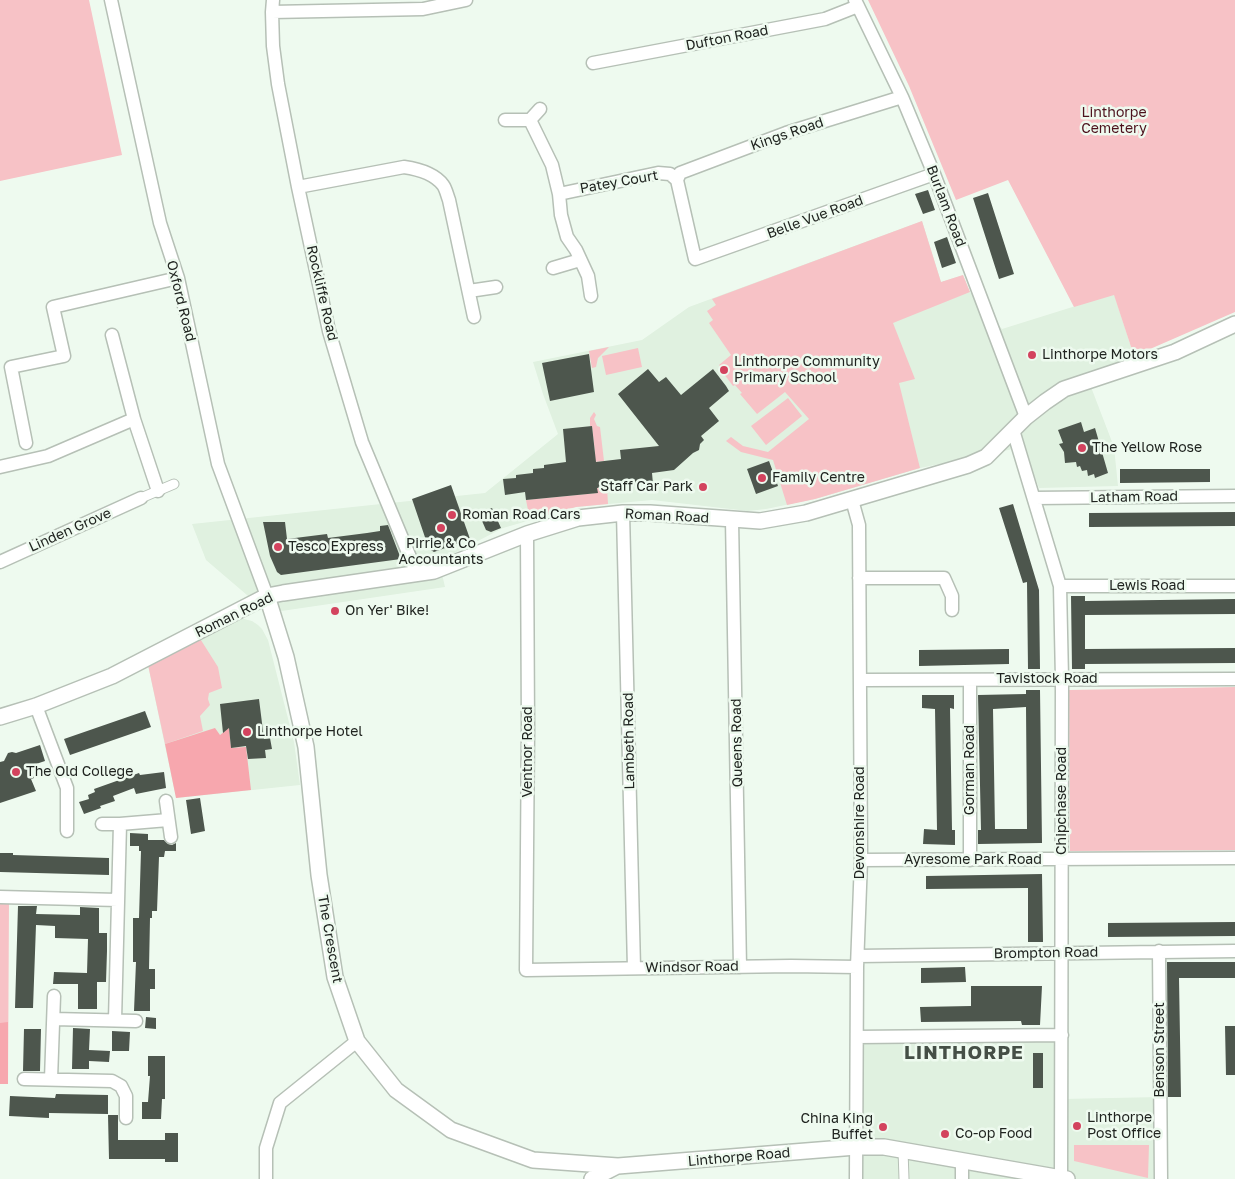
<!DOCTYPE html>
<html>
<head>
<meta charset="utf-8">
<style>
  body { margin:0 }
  canvas { display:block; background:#eefaef }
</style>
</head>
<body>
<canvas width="1235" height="1179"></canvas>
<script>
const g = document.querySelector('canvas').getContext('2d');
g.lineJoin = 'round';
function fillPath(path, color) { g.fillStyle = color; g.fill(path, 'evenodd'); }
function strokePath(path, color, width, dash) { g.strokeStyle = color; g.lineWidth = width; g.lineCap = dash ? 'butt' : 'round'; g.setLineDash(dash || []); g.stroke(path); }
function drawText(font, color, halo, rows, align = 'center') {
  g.font = font + ' "Golos Text",sans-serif'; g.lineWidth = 5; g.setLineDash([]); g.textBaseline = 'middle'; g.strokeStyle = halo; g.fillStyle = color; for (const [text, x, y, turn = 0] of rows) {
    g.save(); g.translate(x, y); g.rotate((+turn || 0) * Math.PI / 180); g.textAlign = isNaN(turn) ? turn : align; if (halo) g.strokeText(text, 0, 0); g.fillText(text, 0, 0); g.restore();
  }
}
fillPath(new Path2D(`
  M922,221L941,282L963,275L970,292L1002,329L1114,294L1134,356L1091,387L1114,447L1118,486L1039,488L1023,447L920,468L815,499L766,509L748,511L652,500L576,507L503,528L439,561L445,587L268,613L206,560L192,524L485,493L558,434L543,394L533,362L642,340L689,307Z
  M240,618L252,621L258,625L262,629L268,640L294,742L300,785L176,798L148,665L234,619Z
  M1062,1035V1099L1160,1097L1161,1179H856L857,1037Z`), '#e0f1e0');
fillPath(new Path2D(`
  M0,0H89L122,155L0,181Z
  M868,0H1235V312L1134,356L1114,295L1074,307L1008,180L956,200L909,86Z
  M922,221L941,282L963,275L970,292L893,323L915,379L899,383L920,468L815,499L787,505L773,460L741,452L726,441L731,437L743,446L768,452L809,419L785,392L757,414L740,394L742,393L735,385L733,386L721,370L722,369L719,365L731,355L709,323L713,320L707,311L716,305L712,299Z
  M609,347L598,358L596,367L592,368L589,351Z
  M638,348L642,367L606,375L602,356Z
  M788,398L802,416L766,445L751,426Z
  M594,412L596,415L594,419L597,426L600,427L604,461L594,462L595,452L592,426H590V418Z
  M607,487L608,504L576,507L530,520L526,500L597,493V488Z
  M199,637L218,667L222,688L209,693L208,699L210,705L200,716L203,731L165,744L148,665Z
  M1235,687V850L1070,851L1069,690Z
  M0,900H9L8,1084H0Z
  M1074,1145H1149L1148,1178L1074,1161Z`), '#f7c2c6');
fillPath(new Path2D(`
  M215,728L220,735L229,728L231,748L246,747L251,790L176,798L165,744Z
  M8,1022V1084H0V1023Z`), '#f7a7ae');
fillPath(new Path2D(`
  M928,190L935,210L923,214L915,194Z
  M988,193L1014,274L999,279L973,198Z
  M947,237L956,263L942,268L934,242Z
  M589,354L594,392L550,401L542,363Z
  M648,369L659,382L666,377L681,395L713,369L726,386L729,391L709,408L719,421L701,436L704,440L700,444L699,450L693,453L674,470L652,473L653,484L597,488L598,493L526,500L525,492L505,495L503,479L516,478V475L533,473V469L544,468V465L566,462L563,429L592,426L596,462L621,459L620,450L659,446L618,394Z
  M1081,422L1084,432L1095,428L1108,473L1095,478L1094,474L1088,476L1087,470L1082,471L1080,466L1077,467L1076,462L1065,463L1064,452L1059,444L1063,443L1058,430Z
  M769,461L778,486L756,494L747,469Z
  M1120,469H1210V482L1120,483Z
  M451,485L470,539L434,552L429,549L412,499Z
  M1013,504L1039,590L1040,669H1028L1027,582L1023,583L999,508Z
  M492,508L501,528L491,532L486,530L479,514Z
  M1235,512V526L1089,527V513Z
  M263,522H285L287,539L327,534L328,538L367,533L380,531V526L388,525L401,559L281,575L277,572L270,556Z
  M1071,596H1085V601L1235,599V614L1085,615V649L1235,648V663L1085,664V669H1072Z
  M1009,649V664L919,666V650Z
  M1026,690H1040L1042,843L978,844V830H981L978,695L1026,694ZM1026,707L1027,829H995L993,709Z
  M922,695H954V709L950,708L952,830H955V845L923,844L924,829L937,830L935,709L922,708Z
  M259,699L264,739L270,738L272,749L265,750L266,758L248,759L246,746L231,748L229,728L223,733L220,704Z
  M145,711L151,727L70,755L64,739Z
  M40,745L45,761L30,766L34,778L31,779L36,791L0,803V762L4,761L8,753L12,752L16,753Z
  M164,772L166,788L136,794L134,788L113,796L115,801L100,806L101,808L84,814L79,802L89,799L88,795L95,792L94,789L139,773L140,775Z
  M200,798L205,831L191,834L186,800Z
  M130,833L148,834V840H164L168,844L172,845L176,843V851H165L164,857H159L157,911H152V918H150L149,969H155V989H150V1011H134L136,962H133V918H139L141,851H139V846H130Z
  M0,853H13V855L109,858V875L0,872Z
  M1042,874L1043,942H1028V888L926,889V876Z
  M18,906H37L36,914L80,915V907L99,908V933H107V951L106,982H97V1009H78V984H53L54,972L87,973L88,939L55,938V926L36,925L33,1008H15Z
  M1235,922V936L1108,937V923Z
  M1167,962H1235V978H1179L1181,1097H1168Z
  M965,967L966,982L921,983V968Z
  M971,986H1042L1040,1025H1022L1021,1021L921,1022L920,1007L971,1006Z
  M146,1017L156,1018V1029L145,1028Z
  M1225,1026H1235V1075H1226Z
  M73,1028L90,1029L89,1050L110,1051L109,1062L89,1061V1069H72Z
  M24,1029H41L40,1071H23Z
  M112,1031L130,1032L129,1051H112Z
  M1033,1053H1043V1088H1033Z
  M148,1056H165V1099H162L161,1119H142V1102H148L150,1076H148Z
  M56,1094L108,1095V1114L49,1113V1118L9,1116L10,1096L55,1098Z
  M108,1115H118V1140H165V1133H178V1162H165V1159H109Z`), '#4d564d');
const pedestrian = new Path2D(`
  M141,498L174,484
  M903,1150L904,1179`);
const minor = new Path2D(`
  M111,0L160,223L178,278L218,464L267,596
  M273,0L272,12L273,46L278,84L298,187L329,331L362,442L417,574
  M855,0L902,97L934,174L1026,417
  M272,12L423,9L466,0
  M593,63L825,19L858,6
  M505,120H530L552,165L559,194L561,215L567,237L576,250L588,276L591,296
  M530,120L540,109
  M677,180L695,259L934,174
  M677,180L680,173L786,133L902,97
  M298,187L404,167C418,169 434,173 443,185C446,189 447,195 449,200L474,317
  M559,194L658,173L670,174L677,180
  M553,268L580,260
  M469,291L496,287
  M134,419L158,491
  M1013,430L1060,586L1062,679L1061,1179
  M26,443L11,367L64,356L53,307L178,278
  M0,467L48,456L134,419L112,335
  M1034,498L1235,496
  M852,500L859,525L861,860L857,967L856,1179
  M623,513L634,968
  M732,520L740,967
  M527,534L528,729L526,970L791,966L857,967
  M0,562L141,498
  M859,578H944L952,596V610
  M1060,586H1235
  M860,680L1235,679
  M970,680V860
  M36,706L67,788V831
  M166,801L171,837
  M102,824H120L168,820
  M861,860L1235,858
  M0,897L118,900
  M1159,951L1161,1179
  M858,956L1235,951
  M54,1019L136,1021
  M115,1020L120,824
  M857,1037L1062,1035
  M24,1079L112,1081L121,1086L126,1096V1118
  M51,1079L54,996
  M962,1160V1179
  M266,1179V1148L280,1103L357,1041`);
const tertiary = new Path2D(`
  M267,596L286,657L306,747L319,875L335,977L357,1041L396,1090L451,1130L533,1160L618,1166L856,1147H884L1067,1179
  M0,717L36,706L112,676L267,596L283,593L434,571L527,534L578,518L623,513H650L760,521L806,513L968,465L986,457L1026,417L1045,402L1064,389L1175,352L1235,324
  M592,1179L617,1166`);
strokePath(pedestrian, '#b6c0b6', 11);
strokePath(minor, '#b6c0b6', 15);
strokePath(tertiary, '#b6c0b6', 18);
strokePath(pedestrian, '#fff', 9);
strokePath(minor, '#fff', 12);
strokePath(tertiary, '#fff', 15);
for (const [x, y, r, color] of [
  [1032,355,5,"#d3435e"],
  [724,370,5,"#d3435e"],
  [1082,448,5,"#d3435e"],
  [762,478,5,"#d3435e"],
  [703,487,5,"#d3435e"],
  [452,515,5,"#d3435e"],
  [441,528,5,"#d3435e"],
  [278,547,5,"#d3435e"],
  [335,611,5,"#d3435e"],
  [247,732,5,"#d3435e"],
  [16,772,5,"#d3435e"],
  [1077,1126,5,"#d3435e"],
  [883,1127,5,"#d3435e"],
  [945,1134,5,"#d3435e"]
]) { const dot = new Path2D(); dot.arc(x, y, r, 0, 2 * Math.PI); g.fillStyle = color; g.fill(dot); strokePath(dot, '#eefaef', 2); }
drawText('14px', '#202420', '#eefaef', [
  ["Dufton Road",727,38,-11],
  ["Kings Road",787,134,-19],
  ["Patey Court",619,182,-10],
  ["Burlam Road",946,206,69],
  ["Belle Vue Road",815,217,-20],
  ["Rockliffe Road",322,293,77],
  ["Oxford Road",181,301,76],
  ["Latham Road",1134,497,-1],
  ["Roman Road",667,516,3],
  ["Linden Grove",70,530,-24],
  ["Lewis Road",1147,586],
  ["Roman Road",234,615,-26],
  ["Tavistock Road",1047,679],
  ["Lambeth Road",629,741,-91],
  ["Queens Road",737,743,-91],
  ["Ventnor Road",528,752,-90],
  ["Gorman Road",970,770,-90],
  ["Chipchase Road",1062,801,-90],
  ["Devonshire Road",860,823,-90],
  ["Ayresome Park Road",973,860],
  ["The Crescent",330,939,80],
  ["Brompton Road",1046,953,-1],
  ["Windsor Road",692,967,-1],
  ["Benson Street",1160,1050,-90],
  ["Linthorpe Road",739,1157,-5]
]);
drawText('14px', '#4c111c', '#eefaef', [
  ["Linthorpe",1114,113],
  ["Cemetery",1114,129]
]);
drawText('14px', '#202420', '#eefaef', [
  ["Linthorpe Motors",1042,355],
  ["Linthorpe Community",734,362],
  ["Primary School",734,378],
  ["The Yellow Rose",1092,448],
  ["Family Centre",772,478],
  ["Staff Car Park",693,487,"right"],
  ["Roman Road Cars",462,515],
  ["Pirrie & Co",441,544,"center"],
  ["Accountants",441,560,"center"],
  ["Tesco Express",288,547],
  ["On Yer' Bike!",345,611],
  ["Linthorpe Hotel",257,732],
  ["The Old College",26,772],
  ["Linthorpe",1087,1118],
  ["Post Office",1087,1134],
  ["China King",873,1119,"right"],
  ["Buffet",873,1135,"right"],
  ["Co-op Food",955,1134]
], 'left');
g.letterSpacing = '1px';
drawText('bold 19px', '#454f46', '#eefaef', [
  ["LINTHORPE",964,1053]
]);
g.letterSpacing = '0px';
</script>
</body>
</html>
